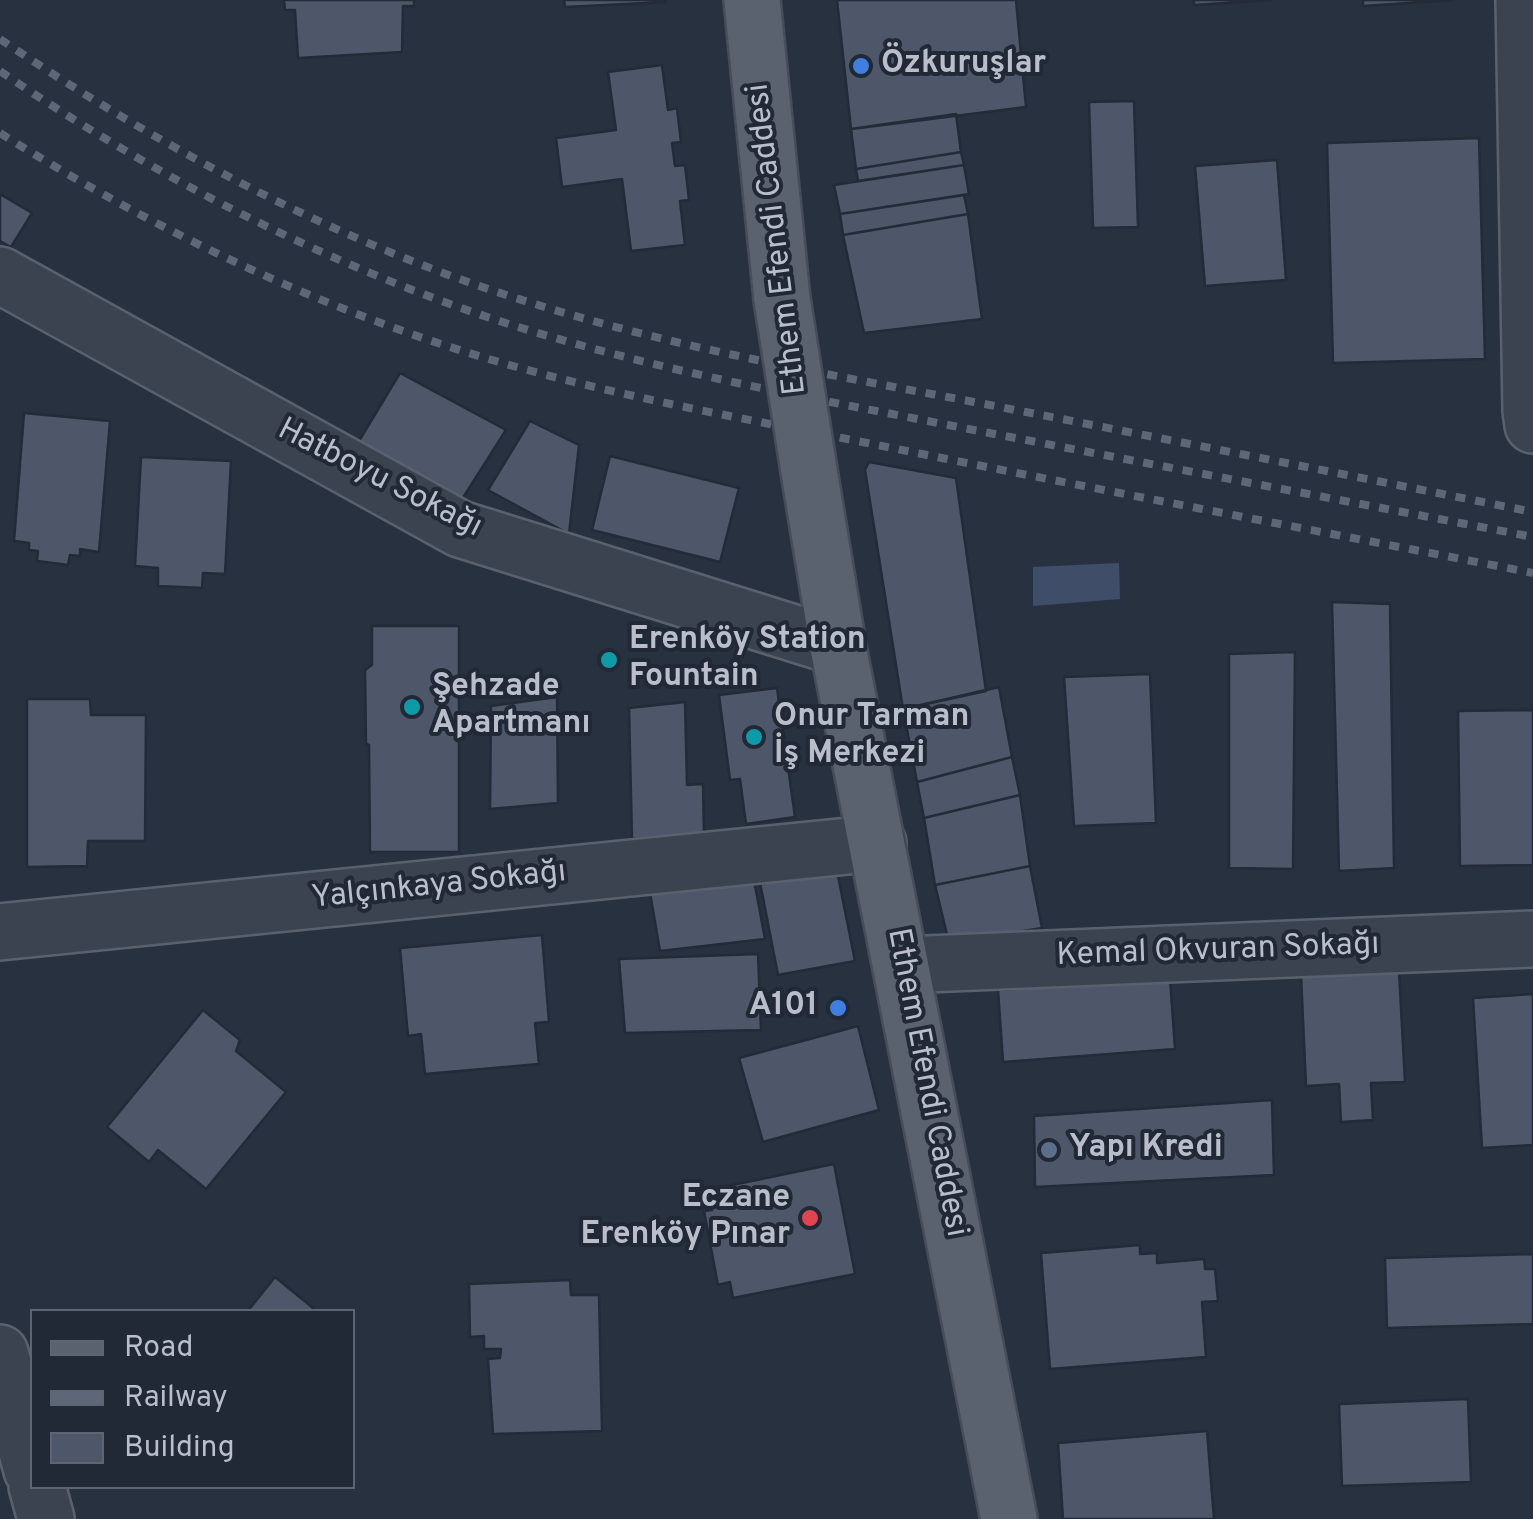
<!DOCTYPE html>
<html>
<head>
<meta charset="utf-8">
<style>
  body { margin:0 }
  #map { position:relative; width:1533px; height:1519px; overflow:hidden; background:#283140; font-family:Overpass,sans-serif }
  canvas { display:block }
  .legend { position:absolute; left:30px; top:1309px; width:325px; height:180px; box-sizing:border-box; background:#212836; border:2px solid #5e6471; margin:0; padding:12px 18px; list-style:none; font-size:30px; color:#b9beca }
  .legend li { display:flex; align-items:center; gap:20px; height:50px }
  .legend b { width:50px; border:2px solid #5e6471 }
</style>
</head>
<body>
<div id="map">
<canvas width="1533" height="1519"></canvas>
<ul class="legend">
<li><b style="height:12px;background:#5a6270"></b>Road</li>
<li><b style="height:12px;background:#5e6777"></b>Railway</li>
<li><b style="height:28px;background:#4e5769"></b>Building</li>
</ul>
</div>
<script>
const g = document.querySelector('canvas').getContext('2d');
g.lineJoin = 'round';
function fillPath(path, color) { g.fillStyle = color; g.fill(path, 'evenodd'); }
function strokePath(path, color, width, dash) { g.strokeStyle = color; g.lineWidth = width; g.lineCap = dash ? 'butt' : 'round'; g.setLineDash(dash || []); g.stroke(path); }
function drawText(font, color, halo, rows, align = 'center') {
  g.font = font + ' Overpass,sans-serif'; g.lineWidth = 8; g.setLineDash([]); g.textBaseline = 'middle'; g.strokeStyle = halo; g.fillStyle = color; for (const [text, x, y, turn = 0] of rows) {
    g.save(); g.translate(x, y); g.rotate((+turn || 0) * Math.PI / 180); g.textAlign = isNaN(turn) ? turn : align; if (halo) g.strokeText(text, 0, 0); g.fillText(text, 0, 0); g.restore();
  }
}
fillPath(new Path2D(`
  M1119,563L1120,599L1033,606V567Z`), '#3f4d68');
const building = new Path2D(`
  M284,0H414V6H403L402,52L298,58L295,10H285Z
  M564,0H665V2L565,7Z
  M837,0H1016L1026,107L851,129Z
  M1194,0H1271L1194,5Z
  M1363,0H1452L1363,6Z
  M662,65L668,110L677,108L681,142L672,143L675,166L685,165L689,200L680,201L685,245L631,251L622,179L562,187L556,138L616,130L608,72Z
  M1134,101L1138,227L1093,228L1089,102Z
  M956,114L961,152L856,169L851,129Z
  M1479,138L1485,359L1333,363L1327,143Z
  M961,152L964,165L858,181L856,169Z
  M1277,160L1286,280L1205,286L1195,166Z
  M964,165L969,194L840,214L834,185Z
  M0,194L32,213L11,247L0,241Z
  M964,195L968,214L843,235L840,214Z
  M968,214L982,319L864,333L843,235Z
  M400,373L506,430L459,504L359,441Z
  M24,413L110,421L99,552L80,549V556L70,555L68,565L37,561L38,551L29,550V543L14,541Z
  M530,421L579,445L569,534L488,490Z
  M610,456L739,488L720,562L592,530Z
  M141,457L231,461L225,574L203,573L202,588L158,586V568L135,566Z
  M869,462L956,478L986,691L903,709L865,470Z
  M1332,602L1390,604L1394,868L1339,871Z
  M372,626H459V852H370L369,745L366,744L365,670L372,665Z
  M1295,652L1293,869L1229,868V654Z
  M1150,674L1156,823L1074,826L1064,677Z
  M999,687L1012,757L917,782L903,709Z
  M777,688L795,817L746,824L740,779L730,780L719,695Z
  M557,697L558,803L490,809L491,706Z
  M27,699H90L91,715H146L145,841H88L87,866L27,867Z
  M685,702L687,785L703,784L704,835L632,839L629,708Z
  M1533,710V865L1460,866L1458,711Z
  M1012,757L1020,795L924,818L917,782Z
  M1020,795L1030,866L935,885L924,818Z
  M833,851L855,961L778,975L756,862Z
  M1030,866L1042,928L949,943L935,885Z
  M754,880L765,939L660,951L650,893Z
  M542,935L549,1022L535,1023L539,1064L425,1074L421,1034L408,1036L400,948Z
  M758,954L761,1030L625,1033L619,959Z
  M1399,971L1405,1082L1371,1083L1373,1120L1341,1122L1339,1084L1306,1086L1301,975Z
  M1170,978L1175,1049L1003,1062L998,990Z
  M1533,994V1145L1482,1148L1473,998Z
  M203,1010L240,1040L236,1051L286,1092L206,1189L158,1150L149,1162L107,1127Z
  M858,1026L879,1110L763,1142L739,1058Z
  M1272,1100L1274,1175L1035,1187L1034,1116Z
  M834,1164L855,1274L733,1298L730,1282L718,1285L704,1211L712,1210L708,1190Z
  M1140,1245V1254L1157,1253V1263L1204,1259L1205,1269H1215L1218,1301L1202,1302L1206,1357L1050,1369L1041,1253Z
  M1533,1254V1324L1387,1328L1385,1258Z
  M275,1277L313,1308L312,1312H247Z
  M570,1280L571,1295H599L602,1431L493,1434L488,1359L500,1358L501,1349H484V1336L470,1337L469,1284Z
  M1468,1399L1471,1482L1342,1486L1339,1404Z
  M1207,1431L1214,1519H1063L1058,1443Z`);
fillPath(building, '#4e5769');
strokePath(building, '#232a38', 2.5);
const minor = new Path2D(`
  M1524,0L1531,411L1533,425
  M0,275L460,529L838,647
  M0,932L878,843
  M902,965L1533,939
  M0,1353L32,1470
  M37,1486L46,1519`);
const major = new Path2D(`
  M752,0L782,299
  M810,477L838,647L1009,1519`);
strokePath(minor, '#5a616e', 60);
strokePath(major, '#464c5a', 60);
strokePath(minor, '#3c4350', 55);
strokePath(major, '#5a6270', 55);
strokePath(new Path2D(`
  M0,39C146,138 302,223 468,282C632,340 804,370 974,402C1161,438 1347,475 1533,512
  M0,71C143,169 298,250 461,308C617,363 780,392 943,424C1139,462 1336,499 1533,537
  M0,133C159,233 331,315 513,366C642,402 775,424 907,451C1115,493 1324,532 1533,573`), '#5e6777', 8, [10, 10]);
const majorBridge = new Path2D(`
  M782,299L810,477`);
strokePath(majorBridge, '#464c5a', 60, []);
strokePath(majorBridge, '#5a6270', 55);
for (const [x, y, r, color] of [
  [861,66,10,"#3f7fe0"],
  [609,660,10,"#0f9aa8"],
  [412,707,10,"#0f9aa8"],
  [754,737,10,"#0f9aa8"],
  [838,1008,10,"#3f7fe0"],
  [1049,1150,10,"#5c6f8a"],
  [810,1218,10,"#e0444e"]
]) { const dot = new Path2D(); dot.arc(x, y, r, 0, 2 * Math.PI); g.fillStyle = color; g.fill(dot); strokePath(dot, '#212836', 4); }
drawText('bold 32px', '#b9beca', '#212836', [
  ["Özkuruşlar",881,66],
  ["Erenköy Station",629,642],
  ["Fountain",629,679],
  ["Şehzade",432,689],
  ["Apartmanı",432,726],
  ["Onur Tarman",774,719],
  ["İş Merkezi",774,756],
  ["A101",818,1008,"right"],
  ["Yapı Kredi",1069,1150],
  ["Eczane",790,1200,"right"],
  ["Erenköy Pınar",790,1237,"right"]
], 'left');
drawText('32px', '#b9beca', '#212836', [
  ["Ethem Efendi Caddesi",779,239,-97],
  ["Hatboyu Sokağı",379,480,27],
  ["Yalçınkaya Sokağı",439,887,-6],
  ["Kemal Okvuran Sokağı",1218,952,-2],
  ["Ethem Efendi Caddesi",925,1083,79]
]);
</script>
</body>
</html>
